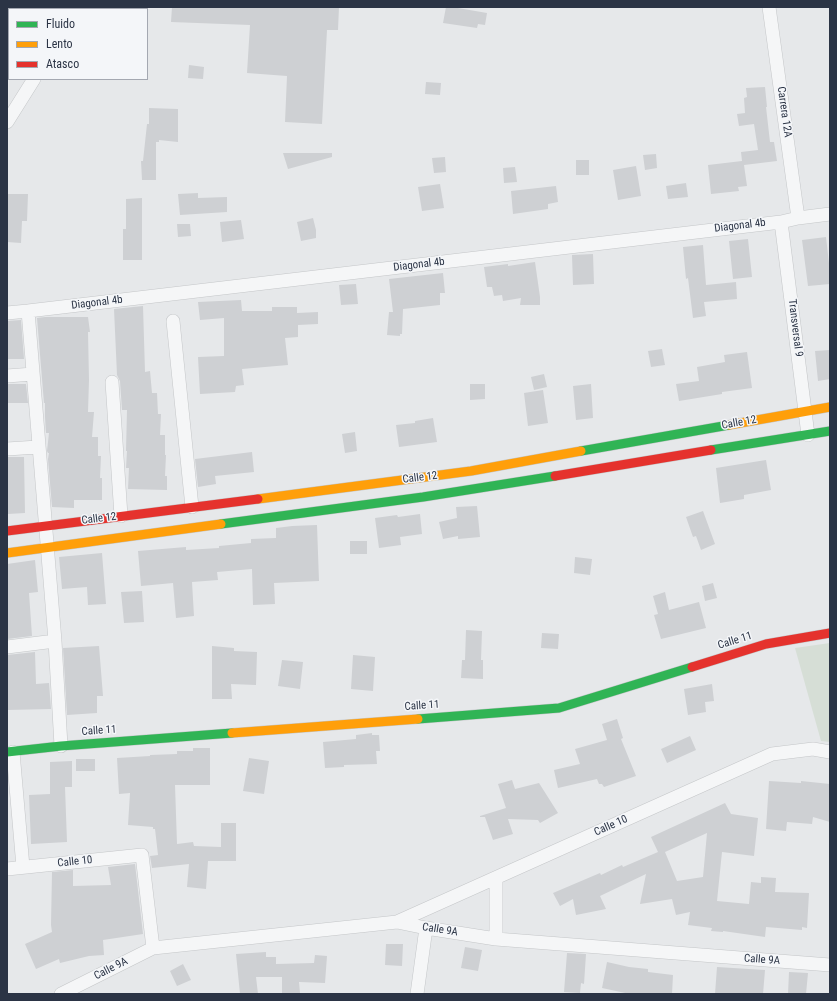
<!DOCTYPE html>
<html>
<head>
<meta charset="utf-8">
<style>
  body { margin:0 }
  #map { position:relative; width:837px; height:1001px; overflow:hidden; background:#e6e8ea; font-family:"Roboto Condensed",sans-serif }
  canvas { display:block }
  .frame { position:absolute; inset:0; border:8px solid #2b3445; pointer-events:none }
  .legend { position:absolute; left:8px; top:8px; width:140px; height:72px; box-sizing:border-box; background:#f4f6f9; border:1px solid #a4a8b1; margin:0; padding:5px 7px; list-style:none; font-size:12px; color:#2b3445 }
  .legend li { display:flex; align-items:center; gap:8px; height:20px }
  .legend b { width:20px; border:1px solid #a4a8b1 }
</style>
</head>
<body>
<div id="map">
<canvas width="837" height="1001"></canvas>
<div class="frame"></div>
<ul class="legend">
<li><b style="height:5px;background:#30b455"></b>Fluido</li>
<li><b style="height:5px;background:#ff9f0a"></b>Lento</li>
<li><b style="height:5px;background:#e5322d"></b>Atasco</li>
</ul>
</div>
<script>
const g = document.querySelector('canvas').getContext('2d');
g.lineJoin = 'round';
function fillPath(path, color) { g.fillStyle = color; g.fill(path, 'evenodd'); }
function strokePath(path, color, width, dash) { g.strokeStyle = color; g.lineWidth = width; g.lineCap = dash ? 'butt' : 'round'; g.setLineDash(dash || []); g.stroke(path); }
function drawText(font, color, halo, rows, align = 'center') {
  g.font = font + ' "Roboto Condensed",sans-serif'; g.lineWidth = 3; g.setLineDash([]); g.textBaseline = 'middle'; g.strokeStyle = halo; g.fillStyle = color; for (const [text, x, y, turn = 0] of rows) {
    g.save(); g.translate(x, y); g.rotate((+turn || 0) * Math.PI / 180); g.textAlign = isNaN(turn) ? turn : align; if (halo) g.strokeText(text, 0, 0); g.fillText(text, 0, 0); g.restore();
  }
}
fillPath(new Path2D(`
  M830,643V742L821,741L795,648Z`), '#d6ded6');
fillPath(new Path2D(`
  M172,7H339L338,30H327L322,124L285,122L287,76L247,73L250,25L171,22Z
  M446,7H452L487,13L485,25L478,24L477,28L443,23Z
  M189,65L204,67L203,79L188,78Z
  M426,82L441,83L440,95L425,94Z
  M765,87L767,107H766L770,142H774L777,161L744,165L747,186L738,187L739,191L711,194L708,165L742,161L741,152L758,150L754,124L739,126L737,114L745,113L744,98L747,97L746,88Z
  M149,108L178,109V142L159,140V142H156V180H142L141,161H143L147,124H149Z
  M283,153H332V157L288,169Z
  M656,154L657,168L645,170L643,155Z
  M445,157L446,172L434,173L432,158Z
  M576,160H589V175H576Z
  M636,166L641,196L618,200L613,170Z
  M515,167L517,182L504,183L503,168Z
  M686,183L688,197L668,199L666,186Z
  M440,184L444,208L422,211L418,187Z
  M556,186L558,202L548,204V209L513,214L511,191Z
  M198,193V198L227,197V212L180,215L178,194Z
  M7,194H28L27,221H22L21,243L7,242Z
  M142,198V260H123V229H126V199Z
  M313,218L316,230V238L301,241L297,222Z
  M241,220L244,239L222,242L220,222Z
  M177,224H190L191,236L178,237Z
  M826,237L830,272V284L808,286L802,240Z
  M748,239L752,277L733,279L729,241Z
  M703,245L706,285L736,282L737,299L704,302L706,316L693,318L688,278L686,279L683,247Z
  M593,254L594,284L573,285L572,255Z
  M535,262L540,297V305H520L521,298L503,301L502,295L494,296L492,287H487L484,267L508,264V266Z
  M443,273L445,293H440V305L403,309L402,334H400V336L387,335L389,312H393L389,279Z
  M356,284L358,304L341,305L339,285Z
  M241,300L242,311H272V307H297V313L318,312V324L298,325V337L285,338L288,365L242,369L244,385L236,386L235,392L200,394L198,357L224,356V318L200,320L198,302Z
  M143,306L145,372L150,371L152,393H157L158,414H161L160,435H165V455H166L165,476H167V490L128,489L129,468H126L127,451H126L127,410H122L120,381L117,375L114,309Z
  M45,317H88L90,332H88L89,380L88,412H94L92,437H98V456H101L100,478H102V500H74V508L52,507L48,459L49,453H48L47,451L49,433H46L45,417V403H44L37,318Z
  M21,320L24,359H7V321Z
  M662,349L665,365L651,367L648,351Z
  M830,350V379L818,381L815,351Z
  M747,352L752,388L722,392V394L679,401L676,384L699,381L697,367L725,362L724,355Z
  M544,374L547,387L534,390L531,377Z
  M7,384H26L28,403H7Z
  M470,384H485V399L470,400Z
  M591,384L593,418L576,420L573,386Z
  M543,390L548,423L528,426L524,393Z
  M433,418L437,442L399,447L396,425L415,423V421Z
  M355,432L357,451L345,453L342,434Z
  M252,452L254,472L215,476L216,484L198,487L195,459Z
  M7,457H24L25,513L8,514Z
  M766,460L771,490L744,495V499L720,503L716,468Z
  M477,506L480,537L458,539V536L443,539L439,522L457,518L456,507Z
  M703,511L715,544L701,550L696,536L693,537L686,517Z
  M420,514L422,534L400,537L401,545L379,548L375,518L397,515L398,517Z
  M317,525L319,581L274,583L275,604L253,605L252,569L217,572L218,580L192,582L194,616L176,618L173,583L141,586L138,551L186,547V550L219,548V546L251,543V539L276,538V528L292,526Z
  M350,541H367V554H350Z
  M102,553L106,604L88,605L87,587L62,589L59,557Z
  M575,557L592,559L590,575L574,573Z
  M35,560L38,592L29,593L32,636L7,639V564Z
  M713,583L717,598L705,601L702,586Z
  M142,591L144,622L124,623L121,592Z
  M665,592L669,610L699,602L706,628L661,639L654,615L658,614L653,596Z
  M466,630L482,631L481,660H483V679L461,678L462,660H465Z
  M542,633L559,634L558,649L541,648Z
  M99,646L103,696H97V713L67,715L63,648Z
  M212,646L234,648V651L257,652L256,685L231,684L232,699H212Z
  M35,652L36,684L49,683L51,709L7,710V655Z
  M353,655L375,657L373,691L351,689Z
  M282,660L303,662L300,689L278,686Z
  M712,684L714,701L705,702L706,712L688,715L684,689Z
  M617,719L623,738L621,739L636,776L604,787L602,784H599L597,779L558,788L554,770L580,764L575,749L607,740L602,724Z
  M372,733V735H379L380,751H376L377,764L344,765V767L325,768L323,742L356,739V735Z
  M690,736L696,750L667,763L661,749Z
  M193,748H210V785H175L177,844L193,842L194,846L221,847V823H236V861H208L206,889L187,887L189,864L152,868L150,856L158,855L155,829H153V827L128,825L130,793L119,794L117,758L150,756V755L177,754V751H193Z
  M249,758L269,761L264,794L243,791Z
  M76,759H95V771H76Z
  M72,761V787H65L67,842L31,844L29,795L50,794V762Z
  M512,780L515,789L539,783L558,813L540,823L538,820L508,819L513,834L493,840L485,817H480V816L506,808L498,784Z
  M769,781L801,783V781L830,784V822L813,817L812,824L787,822L786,831L766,829Z
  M725,803L731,814L758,818L754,856L722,852L717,901L749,904L751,882L761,883V877L776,878L775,892L809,893L807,928L802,927V930L766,927L765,937L723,931V932L711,931L712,928L688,925L690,912L676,915L672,899L640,904L646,874L600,896L606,909L576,915L573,899L560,906L553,893L600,873L601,875L622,865L623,867L658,852L651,837ZM707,833L703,877L677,881L665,852Z
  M135,864L143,934L103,940L104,955L89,956L60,963L59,959L36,969L25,944L52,932L51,925L52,872L73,870V886L111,885L108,867Z
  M386,944H403L402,966L385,965Z
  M465,947L482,950L478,971L461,968Z
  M266,952V957H276V964L314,963L315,955L327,956L325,983L299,982L300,993L282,994V977H256L258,994H240L236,954Z
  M567,953L586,954L584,984L581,983L580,993L564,992Z
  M607,962L629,967L648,969V972L673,975L672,994H630L602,988Z
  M183,964L191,980L177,986L170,971Z
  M717,967L765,970L763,994H715Z
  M789,972L808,973L806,994H788Z`), '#ced0d3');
const street = new Path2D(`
  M769,7L798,218
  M82,9L84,7
  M7,122L34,79
  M781,222L808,435
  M28,311L55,641L61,746
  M7,313L28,311L781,222L798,218L830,214
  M173,321L192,507
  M7,376L33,374
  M112,382L121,516
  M7,449L38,447
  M7,647L55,641
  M13,752L23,867
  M7,869L142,855L153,948
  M496,878V939
  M397,922L772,754L813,749L830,752
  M61,994L153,948L397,922L426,928L496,939L830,965
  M417,994L426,928`);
const fast = new Path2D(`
  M711,450L830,431
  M581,451L729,425
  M221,524L423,497L555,476
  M418,719L559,708L692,667
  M7,752L61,746L232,733`);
const slow = new Path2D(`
  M729,425L830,407
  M258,499L471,471L581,451
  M7,553L221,524
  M232,733L418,719`);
const jam = new Path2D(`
  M555,476L711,450
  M7,531L258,499
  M692,667L766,644L830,633`);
strokePath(street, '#c4c6c8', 14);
strokePath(fast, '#c4c6c8', 10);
strokePath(slow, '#c4c6c8', 10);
strokePath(jam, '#c4c6c8', 10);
strokePath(street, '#f5f6f7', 13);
strokePath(fast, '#30b455', 9);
strokePath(slow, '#ff9f0a', 9);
strokePath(jam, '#e5322d', 9);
drawText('11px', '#2b3445', '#f4f6f9', [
  ["Carrera 12A",784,112,82],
  ["Diagonal 4b",740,226,-7],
  ["Diagonal 4b",419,265,-7],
  ["Diagonal 4b",97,303,-7],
  ["Transversal 9",795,328,83],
  ["Calle 12",739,423,-10],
  ["Calle 12",420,478,-7],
  ["Calle 12",99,519,-7],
  ["Calle 11",735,641,-17],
  ["Calle 11",422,706,-4],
  ["Calle 11",99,731,-4],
  ["Calle 10",611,826,-24],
  ["Calle 10",75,862,-6],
  ["Calle 9A",440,930,9],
  ["Calle 9A",762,960,4],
  ["Calle 9A",111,969,-27]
]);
</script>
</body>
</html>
